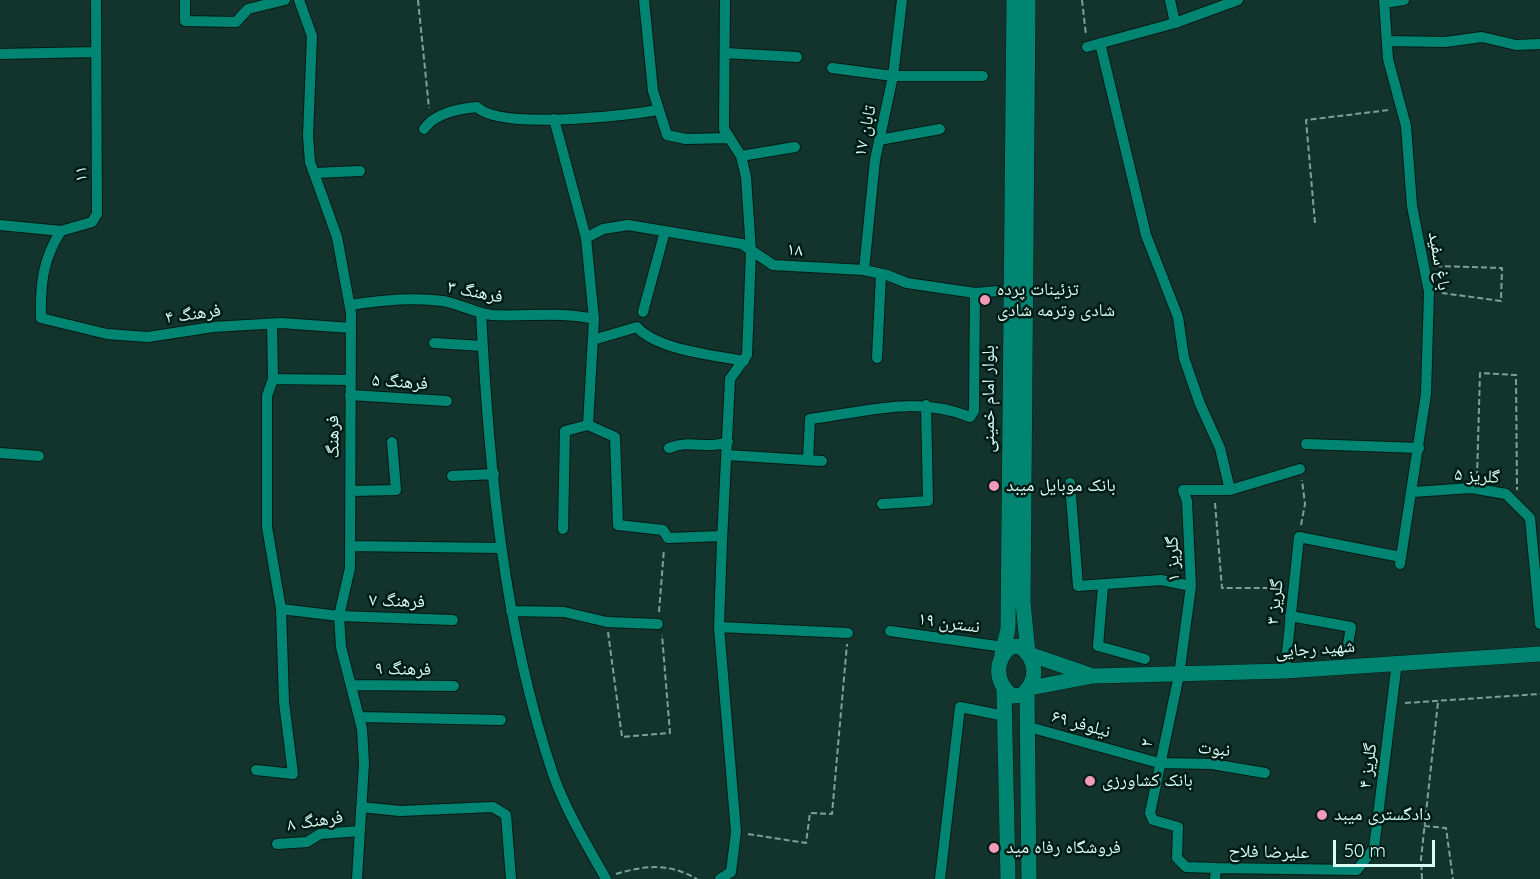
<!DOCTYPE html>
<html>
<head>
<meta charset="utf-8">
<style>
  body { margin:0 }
  #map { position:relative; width:1540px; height:879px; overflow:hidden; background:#13342d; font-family:Quicksand,sans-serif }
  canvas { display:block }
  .scale { position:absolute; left:1333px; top:840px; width:102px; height:27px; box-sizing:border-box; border:3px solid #d9fff5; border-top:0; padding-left:8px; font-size:18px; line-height:21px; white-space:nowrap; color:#d9fff5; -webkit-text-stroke:4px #001b15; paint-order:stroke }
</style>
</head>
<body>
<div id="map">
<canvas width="1540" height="879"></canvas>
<div class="scale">50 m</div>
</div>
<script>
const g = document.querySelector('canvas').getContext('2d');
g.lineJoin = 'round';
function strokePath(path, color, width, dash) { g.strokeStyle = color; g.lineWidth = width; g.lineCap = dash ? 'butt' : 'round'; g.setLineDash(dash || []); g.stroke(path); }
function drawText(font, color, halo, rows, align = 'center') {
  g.font = font + ' Quicksand,"Noto Naskh Arabic",sans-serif'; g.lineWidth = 5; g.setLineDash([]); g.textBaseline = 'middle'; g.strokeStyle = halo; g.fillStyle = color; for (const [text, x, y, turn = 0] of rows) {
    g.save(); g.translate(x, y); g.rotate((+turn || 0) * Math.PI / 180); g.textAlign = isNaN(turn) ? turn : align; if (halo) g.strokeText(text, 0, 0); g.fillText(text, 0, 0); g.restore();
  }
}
const street = new Path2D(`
  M96,0L97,214L92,222L61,231C43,258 40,285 41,318L107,334L148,337L213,327L281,323L351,328
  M185,0V21L236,22L248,9L285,0
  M299,0L312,36L308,136L310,162L337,237L351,313L350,568L339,616L341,647L362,729L364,763L357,879
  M644,0L653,91L667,135L686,139L729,138
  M1170,0L1175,23
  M1384,0L1388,59L1406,126L1412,206L1429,292L1426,394L1400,564
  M1384,3L1404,0
  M1387,41L1445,42L1482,37L1516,45L1540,44
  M1100,43L1146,235L1178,317L1184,358L1200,404L1220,448L1230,490
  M1087,47L1175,23L1238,0
  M725,53L797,57
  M0,54L95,52
  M832,68L893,76H983
  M554,119L586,238L594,319L588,425L615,437L618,525L663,530L668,538L722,536
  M424,129C435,113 458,109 477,107C499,130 624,116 658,110
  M879,140L940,129
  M741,156L795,147
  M314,173L360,171
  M0,225L61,231
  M586,238L603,229L628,225L742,244L773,265L864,270L887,275L907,283L975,293L1010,290
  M864,270L875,160L893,76L902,0
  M350,305C381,300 412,297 443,301C460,304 475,313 492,315C526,317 561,311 594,319
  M643,312L665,231
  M481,313C489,468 503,626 553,774C566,811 587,845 606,879
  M272,324L273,379L267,396V527L281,609L339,616L453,620
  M593,340L637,327C657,350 714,355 744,361
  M434,343L483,346
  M877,358L881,274
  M273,379L350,380
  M350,395L447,401
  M1306,444L1419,448
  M669,448C691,439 706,450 728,442
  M0,453L39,456
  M727,455L822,461
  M808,460L810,419C866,412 915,395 970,417L974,411L975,293
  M452,476L494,474
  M1070,483L1078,586L1161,580L1191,586
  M350,491L396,490L392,442
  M1413,492L1471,488L1506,494L1530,518L1540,624
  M882,504L928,501L926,405
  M563,529L565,431L588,425
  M350,546L499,548
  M1103,586L1098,646L1145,659
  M511,611L564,612L607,622L658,624
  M1290,616L1351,627L1347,650
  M719,627L848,633
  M890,631L1004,647
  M1285,671L1299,537L1401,557
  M352,685L454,686
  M359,717L501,720
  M1029,727L1159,763L1212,764L1265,773
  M256,770L293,774L284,702L281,609
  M361,807L400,811L493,807L506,815L511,879
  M277,844L307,842L320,834L360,831
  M1216,868L1357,870
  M1357,870L1374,848L1397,662
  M720,879L731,872L736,832L719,627L722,541L730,379L747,355L751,251L746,177L741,156L724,129L725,0
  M940,879L960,707L1005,716
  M1215,879L1216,868L1186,867L1177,858L1178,827L1153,820L1150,813L1179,675L1191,586L1187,501L1183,490H1230L1300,469`);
const secondary = new Path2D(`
  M1020,646C1037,660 1039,680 1022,695L1012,696C995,682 994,662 1010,647Z
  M1028,652L1023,603L1028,0
  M1002,654L1008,629L1014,0
  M1029,654L1090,675
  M1030,688L1093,676L1285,671L1540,654
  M1004,690L1008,879
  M1027,691L1029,879`);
strokePath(street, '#001b15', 12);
strokePath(secondary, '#001b15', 16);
strokePath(new Path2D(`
  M418,0L429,108
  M1082,0L1086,35
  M1315,223L1306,120L1389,110
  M1436,266L1502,268L1501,301L1442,293
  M1477,477L1480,373L1516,375L1517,490
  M1215,503L1222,588H1282
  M1301,525L1305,504L1302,480
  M659,612L664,549
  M608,632L622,737L670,733L662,635
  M1405,703L1540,694
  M1424,826L1446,828L1453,879
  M748,834L806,843L810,813L832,814L847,644
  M616,874C646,865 669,863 697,879
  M1422,879L1421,859L1438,702`), '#7da198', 2, [6, 3]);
strokePath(street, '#008572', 10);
strokePath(secondary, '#008572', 15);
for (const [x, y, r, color] of [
  [985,300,6,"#f09ab7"],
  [994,486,6,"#f09ab7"],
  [1090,781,6,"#f09ab7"],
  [1322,815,6,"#f09ab7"],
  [994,848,6,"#f09ab7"]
]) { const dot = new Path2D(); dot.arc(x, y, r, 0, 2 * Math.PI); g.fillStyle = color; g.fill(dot); strokePath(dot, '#001b15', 2); }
drawText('18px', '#d9fff5', '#001b15', [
  ["تابان ۱۷",865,131,-78],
  ["۱۱",81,174,-92],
  ["۱۸",795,250,4],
  ["باغ سفید",1439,261,80],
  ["فرهنگ ۳",475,292,11],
  ["فرهنگ ۴",193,314,-8],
  ["فرهنگ ۵",400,382,4],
  ["بلوار امام خمینی",989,399,-90],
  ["فرهنگ",333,437,-91],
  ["گلریز ۵",1477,476,4],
  ["گلریز ۱",1173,559,-92],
  ["فرهنگ ۷",397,601,2],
  ["گلریز ۳",1275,602,-84],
  ["نسترن ۱۹",949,623,8],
  ["شهید رجایی",1315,649,-4],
  ["فرهنگ ۹",403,669,1],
  ["نیلوفر ۶۹",1081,724,16],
  ["۲",1147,743,-77],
  ["نبوت",1214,749,6],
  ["گلریز ۴",1368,766,-82],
  ["فرهنگ ۸",315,821,-9],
  ["علیرضا فلاح",1269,852,1]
]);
drawText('18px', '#d9fff5', '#001b15', [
  ["تزئینات پرده",997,290],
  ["شادی وترمه شادی",997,311],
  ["بانک موبایل میبد",1006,486],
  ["بانک کشاورزی",1102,781],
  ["دادگستری میبد",1334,815],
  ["فروشگاه رفاه مید",1006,848]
], 'left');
</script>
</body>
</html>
